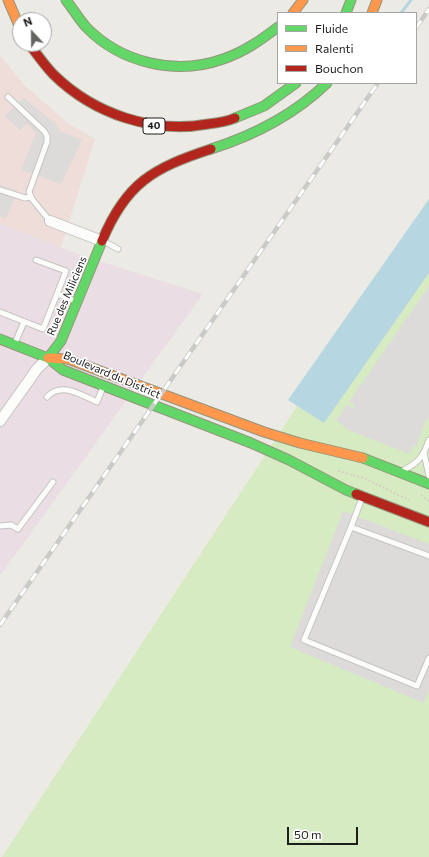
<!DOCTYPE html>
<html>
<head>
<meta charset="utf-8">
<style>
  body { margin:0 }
  #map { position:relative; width:429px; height:857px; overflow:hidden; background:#eceae5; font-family:Commissioner,sans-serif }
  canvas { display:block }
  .legend { position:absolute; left:277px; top:12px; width:140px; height:72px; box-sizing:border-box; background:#fff; border:1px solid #a5a5a5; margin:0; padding:5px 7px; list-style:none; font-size:12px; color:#1d1d1d }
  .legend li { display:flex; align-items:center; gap:8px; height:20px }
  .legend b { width:20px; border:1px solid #a5a5a5 }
  .north { position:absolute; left:12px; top:12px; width:40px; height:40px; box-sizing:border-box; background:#fff; border:1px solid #a5a5a5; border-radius:50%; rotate:338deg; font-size:11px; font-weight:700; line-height:16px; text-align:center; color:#1d1d1d }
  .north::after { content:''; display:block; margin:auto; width:14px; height:18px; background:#656563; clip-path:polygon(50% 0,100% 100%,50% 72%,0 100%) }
  .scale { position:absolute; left:287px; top:827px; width:71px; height:18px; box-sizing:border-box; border:2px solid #1d1d1d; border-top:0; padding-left:5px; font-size:12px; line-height:14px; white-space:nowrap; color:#1d1d1d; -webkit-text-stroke:3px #fff; paint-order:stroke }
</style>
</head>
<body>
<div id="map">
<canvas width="429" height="857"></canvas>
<ul class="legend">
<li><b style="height:5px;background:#63d668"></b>Fluide</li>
<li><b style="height:5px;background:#ff974d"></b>Ralenti</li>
<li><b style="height:5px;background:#b3261e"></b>Bouchon</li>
</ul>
<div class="north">N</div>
<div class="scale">50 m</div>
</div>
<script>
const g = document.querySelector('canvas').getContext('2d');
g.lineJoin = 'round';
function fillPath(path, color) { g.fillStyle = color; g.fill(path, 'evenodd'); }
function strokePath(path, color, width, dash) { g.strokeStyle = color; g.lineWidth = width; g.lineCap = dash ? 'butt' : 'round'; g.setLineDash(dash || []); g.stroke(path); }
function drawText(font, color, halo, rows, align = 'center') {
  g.font = font + ' Commissioner,sans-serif'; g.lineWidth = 3.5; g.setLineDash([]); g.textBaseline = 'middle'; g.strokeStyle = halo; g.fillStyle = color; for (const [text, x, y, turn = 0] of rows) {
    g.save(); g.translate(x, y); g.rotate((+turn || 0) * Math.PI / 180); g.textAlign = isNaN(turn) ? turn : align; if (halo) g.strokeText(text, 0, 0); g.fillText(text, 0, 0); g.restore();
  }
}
fillPath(new Path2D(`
  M0,55L24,85L68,123L95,139L61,247L0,224Z`), '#efddd9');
fillPath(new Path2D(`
  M0,224L86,257L203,294L0,576Z`), '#eadde4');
fillPath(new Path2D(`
  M429,202V857H2L260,463Z`), '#d6ebc1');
fillPath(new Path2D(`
  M24,98L57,125L61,132L82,140L61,184L21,170L36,133L27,123L20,130L5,116Z
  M0,185L18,191L6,218L0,216Z
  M429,286V420L426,419L416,447L413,446L410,454L350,431L336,420L347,404L353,408L355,406L349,402Z
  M343,511L429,544V690L424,703L290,647Z`), '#dcdbd9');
fillPath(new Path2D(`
  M429,199V273L324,423L288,400Z`), '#b6d6e1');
strokePath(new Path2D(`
  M401,13L411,0`), '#b6d6e1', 3);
const lane = new Path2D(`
  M8,97L44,131L47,136V142L29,192L32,199L50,221
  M0,190L25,198L30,197
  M105,242L118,249
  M36,260L66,271L57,294
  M0,312L43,329L57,294L75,301
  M15,343L24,322
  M47,397C61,381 81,395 97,402L103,387
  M424,453L429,476
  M404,470C419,462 423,457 429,440
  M0,526L11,525L18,529L53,482
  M351,527L362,498
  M429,556L351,527L304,640L417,686L429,658`);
const street = new Path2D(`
  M50,221L102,241
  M0,421L37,369L48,358`);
const fast = new Path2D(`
  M66,0C73,9 79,19 86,27C121,63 176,76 223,59C244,52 261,40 278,27
  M346,13L351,0
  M235,118L264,106L296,83
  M211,149C255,135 294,115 327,83
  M0,339L48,358L63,370L251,443L289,460L346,490L356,494
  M48,358L61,341L102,241
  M363,458L429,484`);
const slow = new Path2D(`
  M8,0L20,28
  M293,13L303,0
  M372,13L377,0
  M48,358L68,359L264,432L300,443L363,458`);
const jam = new Path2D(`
  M29,44C37,54 45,66 54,75C94,114 153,134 208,124C217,123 226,122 235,118
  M102,241C126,183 153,168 211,149
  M356,494L429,522`);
strokePath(lane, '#c4c4c1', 7);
strokePath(street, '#c4c4c1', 12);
strokePath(fast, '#93957c', 11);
strokePath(slow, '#93957c', 11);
strokePath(jam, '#93957c', 11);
strokePath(new Path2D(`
  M338,471L364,478L409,500
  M421,495L429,501`), '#d7c8c4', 1.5, [2, 2]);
strokePath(lane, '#fcfcfb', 5);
strokePath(street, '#fcfcfb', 10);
strokePath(fast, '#63d668', 9);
strokePath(slow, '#ff974d', 9);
strokePath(jam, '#b3261e', 9);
const rail = new Path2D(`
  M416,28L429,9
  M0,625L378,83`);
strokePath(rail, '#cacac9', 4.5);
strokePath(rail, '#fff', 3, [9]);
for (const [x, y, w] of [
  [154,126,22]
]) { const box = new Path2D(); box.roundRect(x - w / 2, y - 8, w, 16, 3); g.fillStyle = '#fff'; g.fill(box); strokePath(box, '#1d1d1d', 1); }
drawText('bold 10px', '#1d1d1d', null, [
  ["40",154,126]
]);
drawText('11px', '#1d1d1d', '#fff', [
  ["Rue des Miliciens",67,296,-67],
  ["Boulevard du District",112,375,23]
]);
</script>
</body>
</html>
